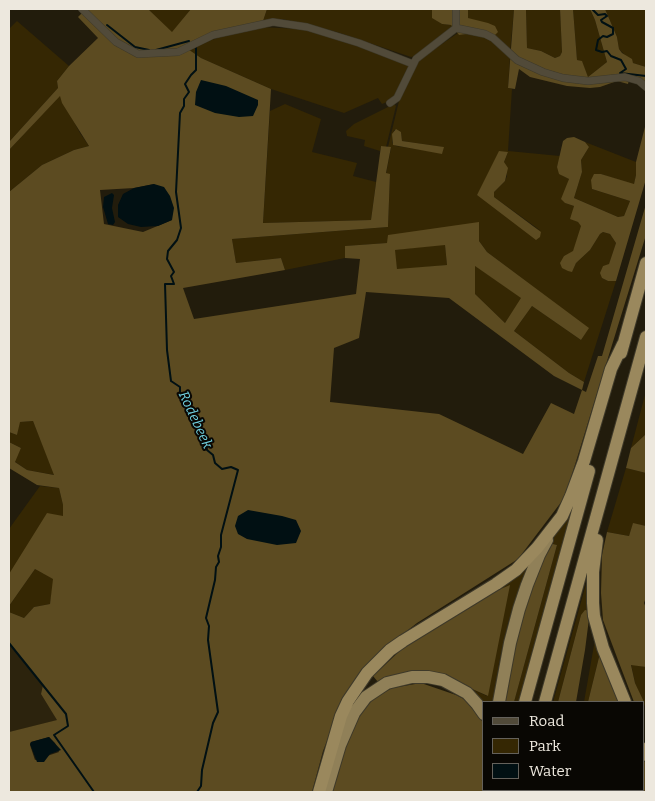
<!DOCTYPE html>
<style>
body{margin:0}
#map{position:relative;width:655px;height:801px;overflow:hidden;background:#221c0c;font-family:Bitter,serif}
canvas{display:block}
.frame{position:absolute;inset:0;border:10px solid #ede8de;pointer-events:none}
.legend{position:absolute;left:482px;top:701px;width:162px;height:90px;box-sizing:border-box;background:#090703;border:1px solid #64615b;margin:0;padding:6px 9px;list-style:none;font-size:15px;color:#ede8de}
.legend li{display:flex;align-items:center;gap:10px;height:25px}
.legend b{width:25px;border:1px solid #64615b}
</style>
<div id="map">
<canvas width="655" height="801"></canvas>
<div class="frame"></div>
<ul class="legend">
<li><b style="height:6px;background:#514a39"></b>Road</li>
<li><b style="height:14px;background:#352703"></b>Park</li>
<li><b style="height:14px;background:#011013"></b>Water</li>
</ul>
</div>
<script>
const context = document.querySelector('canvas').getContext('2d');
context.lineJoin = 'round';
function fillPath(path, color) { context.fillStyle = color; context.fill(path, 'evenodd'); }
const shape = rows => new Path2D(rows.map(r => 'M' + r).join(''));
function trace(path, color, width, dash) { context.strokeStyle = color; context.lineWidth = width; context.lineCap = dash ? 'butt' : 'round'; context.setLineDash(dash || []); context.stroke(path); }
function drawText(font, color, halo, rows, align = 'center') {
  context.font = font + ' Bitter,serif'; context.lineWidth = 4; context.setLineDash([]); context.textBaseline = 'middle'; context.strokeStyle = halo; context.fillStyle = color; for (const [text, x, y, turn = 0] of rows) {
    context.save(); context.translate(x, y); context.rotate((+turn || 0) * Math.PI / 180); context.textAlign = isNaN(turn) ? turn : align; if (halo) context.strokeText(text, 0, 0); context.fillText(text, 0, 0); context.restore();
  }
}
const built = shape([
 [9,644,43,685,41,694,58,720,9,732]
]);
const green = shape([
 [148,9,191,9,172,33],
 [267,9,432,9,433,18,442,24,451,25,454,27,415,56,411,57,337,32,301,23,282,19,263,21],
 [468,9,514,9,510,52,467,18],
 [526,9,560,9,562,52,560,56,555,58,541,51,527,48],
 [573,9,590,9,595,20,607,62,588,77,582,62,577,60],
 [605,9,646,9,646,67,633,63,619,49,617,37],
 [17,21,69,66,57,81,58,88,9,142,9,29],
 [259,27,301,29,350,43,409,64,409,69,394,99,382,104,378,98,344,113,271,89,201,58,189,50,205,42,233,33],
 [458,33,459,35,476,33,491,39,510,57,508,88,512,89,508,151,560,156,557,167,563,176,569,179,565,203,574,206,572,219,578,222,582,226,573,252,564,256,572,271,576,263,590,250,600,234,603,232,610,234,616,243,609,265,603,266,602,278,608,281,616,281,584,382,569,373,514,331,532,306,581,340,588,328,487,252,479,241,387,243,346,246,345,258,285,270,281,258,236,263,232,239,388,227,390,175,386,174,391,148,388,147,399,101,412,72,420,60,433,50],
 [394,130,401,132,402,141,443,147,442,153,396,146,392,143],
 [508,152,504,162,507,176,505,181,494,192,494,197,541,231,477,195],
 [60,95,80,133,89,146,74,150,42,165,9,192,9,150],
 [285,104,321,119,312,152,357,163,353,176,376,182,371,220,263,223,270,111],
 [394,104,396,106,386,147,381,146,380,151,364,146,365,140,347,136,346,131,354,124],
 [585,142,636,162,636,175,634,185,601,174,592,189,630,201,624,216,618,217,574,198,582,172,581,160,589,147],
 [445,244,447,265,397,270,394,250],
 [474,265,522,298,505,323,475,294],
 [646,391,646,434,631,448],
 [33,421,55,475,27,470,14,461,21,448,9,442,9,432,17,435,19,422],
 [626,468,646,473,646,526,633,524,629,536,607,532],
 [40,486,59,488,63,505,63,516,9,574,9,529],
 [574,504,519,702,514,702,557,545,549,543],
 [526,566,528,568,508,623,499,663,494,702,484,703,454,681,487,696,509,586,484,596],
 [35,569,54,579,50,604,34,607,24,618,9,612,9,606],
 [590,570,590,611,581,615,558,702,553,702],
 [596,634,601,649,588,702,584,702],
 [631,664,646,667,646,709,635,683]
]);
const forest = shape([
 [86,9,148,9,172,32,191,9,267,9,263,21,185,47,201,58,271,89,263,223,371,220,381,146,391,147,386,173,390,174,388,227,232,239,236,263,281,258,285,270,183,288,194,319,356,294,360,259,345,258,345,246,387,243,388,235,479,222,479,241,487,252,589,328,581,340,532,306,514,331,569,373,584,382,582,390,586,392,598,356,602,356,646,204,646,235,565,497,518,559,417,623,375,656,346,693,323,751,312,792,9,792,9,732,57,720,41,694,43,685,9,644,9,612,24,618,34,607,50,604,53,579,35,569,9,606,9,574,47,513,63,516,63,505,59,488,37,485,9,468,9,442,21,448,15,462,27,470,54,475,33,421,20,422,17,435,9,432,9,192,42,165,74,150,89,146,62,103,60,96,9,150,9,142,58,88,57,81,69,66,98,38,78,17],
 [154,184,172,220,143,232,104,224,100,190,134,188],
 [445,245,447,265,397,269,395,250],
 [475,266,521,298,505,323,475,294],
 [366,292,449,298,554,376,582,390,574,414,551,403,523,454,439,414,330,402,334,348,359,338],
 [49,737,55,743,59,752,35,760,30,745,31,742],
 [432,9,468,9,468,18,488,23,495,26,498,32,490,40,476,33,459,35,451,25,442,24,432,18],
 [514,9,526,9,527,48,541,51,555,58,560,56,562,52,560,9,573,9,577,60,582,61,588,77,607,62,595,20,590,9,605,9,617,37,619,49,622,53,632,59,633,63,646,67,646,83,630,76,628,84,617,81,600,87,590,88,567,86,530,77,519,69,515,89,508,88],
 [646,123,646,179,616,281,608,281,602,278,600,273,603,266,609,264,616,243,610,234,603,232,600,234,590,250,576,263,572,272,568,271,562,268,560,263,564,256,573,251,581,226,578,222,570,219,574,206,565,203,561,199,569,179,559,174,557,167,563,141,567,138,574,137,585,142,589,147,581,160,582,172,574,198,618,217,624,216,630,201,592,189,591,180,594,174,601,174,634,184,636,175,636,162],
 [396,129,401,132,402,141,444,147,442,154,393,145,392,134],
 [499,151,508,152,504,162,508,168,505,181,494,192,494,197,541,232,540,237,536,240,477,195],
 [646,434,646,473,626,468,631,448],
 [633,523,646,526,646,573,645,579,646,579,646,597,644,603,646,608,646,667,631,665,635,683,644,702,634,702,618,660,603,620,601,593,602,555,607,532,629,536],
 [549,543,557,545,514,702,504,702,519,624],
 [510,585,488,696,454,681,378,682,373,676,404,647,484,596],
 [585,610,590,611,585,650,576,702,558,702,581,615],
 [601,649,623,702,588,702],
 [421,683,456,695,468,701,480,717,484,725,483,792,331,792,342,747,355,720,373,699,392,688],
 [644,755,646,761,646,792,562,792,563,790,644,790]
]);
const water = shape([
 [201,80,226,86,258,100,258,105,253,116,239,117,215,113,195,105,196,92],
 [154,184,164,187,170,196,174,208,172,220,158,226,141,227,128,224,118,217,118,205,123,194,134,188],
 [112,193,114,195,112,208,115,222,113,225,108,224,103,207,104,197],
 [248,510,282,516,296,520,301,531,296,543,277,545,247,539,238,534,235,526,238,516],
 [49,737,61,750,50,754,44,762,37,762,30,744,31,742]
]);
const stream = shape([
 [592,9,598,15,605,14,607,16,601,20,602,22,613,28,613,34,607,37,603,36,598,40,596,50,602,52,607,51,611,56,621,60,626,69,620,73,646,76],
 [107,25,135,47,149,50],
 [196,48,196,70,191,75,185,84,189,92,184,99,184,106,180,113,176,192,181,228,177,240,168,251,167,259,174,272,171,276,174,284,165,284,167,350,171,381,180,387,180,393,201,436,206,441,207,450,213,455,215,463,222,469,231,467,238,470,221,535,221,547,218,556,219,562,216,567,215,580,206,618,209,626,208,640,218,712,213,723,202,770,201,786,197,792],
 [156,50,189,41],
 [9,643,66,714,68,726,54,735,94,792]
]);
const minor = shape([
 [82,9,116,42,138,54,178,52,213,35,273,22,307,27,359,43,413,64],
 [456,9,456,28],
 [456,28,485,34,493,38,517,60,543,72,563,78,588,81,625,77,639,81,646,87],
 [390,103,397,98,416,59,456,28]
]);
const trunk = shape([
 [499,702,510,643,519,609,527,585,539,555,547,540],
 [326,792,340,745,354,713,366,697,387,683,412,677,428,677,443,680,467,693,477,704,484,714],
 [491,792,492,790]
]);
const motorway = shape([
 [621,353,646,263],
 [597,540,593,572,593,603,594,616,603,648,625,702],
 [525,702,589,471],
 [545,702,646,337],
 [644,749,646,755],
 [319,792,341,716,348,701,367,673,390,650,403,641,496,584,516,570,537,548,562,516,571,496,584,461,611,369,623,344],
 [500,792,500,790],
 [520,792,521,790]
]);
const waterNames = [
 ["Rodebeek",195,420,65]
];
fillPath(built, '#2c230d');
fillPath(green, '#352703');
fillPath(forest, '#5c4b21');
fillPath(water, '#011013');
trace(stream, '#011013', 2);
trace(minor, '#3e3929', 8);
trace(trunk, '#3e3929', 14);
trace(motorway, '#3e3929', 14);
trace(minor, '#514a39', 7);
trace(trunk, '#908058', 12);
trace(motorway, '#9a885d', 12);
drawText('italic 14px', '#70d0df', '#090703', waterNames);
</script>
